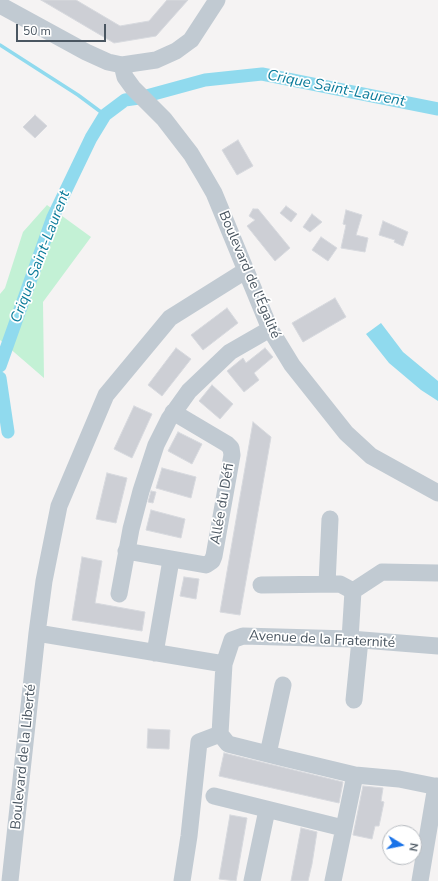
<!DOCTYPE html>
<meta charset="utf-8">
<style>
body{margin:0}
#map{position:relative;width:438px;height:881px;overflow:hidden;background:#f5f3f3;font-family:"Nunito Sans",sans-serif}
canvas{display:block}
.north{position:absolute;left:382px;top:825px;width:40px;height:40px;box-sizing:border-box;background:#fff;border:1px solid #b7bbc0;border-radius:50%;rotate:100deg;font-size:11px;font-weight:700;line-height:16px;text-align:center;color:#4a5661}
.north::after{content:'';display:block;margin:auto;width:14px;height:18px;background:#1a73e8;clip-path:polygon(50% 0,100% 100%,50% 72%,0 100%)}
.scale{position:absolute;left:16px;top:24px;width:90px;height:18px;box-sizing:border-box;border:2px solid #4a5661;border-top:0;padding-left:5px;font-size:12px;line-height:14px;white-space:nowrap;color:#4a5661;-webkit-text-stroke:3px #fff;paint-order:stroke}
</style>
<div id="map">
<canvas width="438" height="881"></canvas>
<div class="north">N</div>
<div class="scale">50 m</div>
</div>
<script>
const context = document.querySelector('canvas').getContext('2d');
context.lineJoin = 'round';
function fillPath(path, color) { context.fillStyle = color; context.fill(path, 'evenodd'); }
const shape = rows => new Path2D(rows.map(r => 'M' + r).join(''));
function trace(path, color, width, dash) { context.strokeStyle = color; context.lineWidth = width; context.lineCap = dash ? 'butt' : 'round'; context.setLineDash(dash || []); context.stroke(path); }
function drawText(font, color, halo, rows, align = 'center') {
  context.font = font + ' "Nunito Sans",sans-serif'; context.lineWidth = 3.5; context.setLineDash([]); context.textBaseline = 'middle'; context.strokeStyle = halo; context.fillStyle = color; for (const [text, x, y, turn = 0] of rows) {
    context.save(); context.translate(x, y); context.rotate((+turn || 0) * Math.PI / 180); context.textAlign = isNaN(turn) ? turn : align; if (halo) context.strokeText(text, 0, 0); context.fillText(text, 0, 0); context.restore();
  }
}
const green = shape([
 [47,205,91,237,43,302,44,378,0,340,0,294,5,288,23,232]
]);
const water = shape([
 [381,323,403,352,438,381,438,401,421,390,389,363,366,334]
]);
const stream = shape([
 [0,45,78,95,105,115]
]);
const canal = shape([
 [0,366,53,217,91,138,105,115,125,100,139,98,205,80,262,74,438,109],
 [0,378,8,432]
]);
const building = shape([
 [41,0,76,0,120,26,149,21,167,0,188,0,156,36,114,43,41,0],
 [35,115,47,126,35,138,23,127,35,115],
 [238,140,253,166,237,175,222,150,238,140],
 [286,206,297,214,291,222,280,213,286,206],
 [253,209,258,209,290,248,275,261,247,226,255,220,249,216,253,209],
 [346,210,362,215,356,235,368,238,365,252,341,248,346,225,343,224,346,210],
 [312,214,322,222,310,232,303,227,312,214],
 [383,221,408,232,403,246,394,242,395,240,379,235,383,221],
 [321,237,337,248,328,261,312,250,321,237],
 [335,298,346,317,303,342,292,323,335,298],
 [227,308,238,323,203,350,191,335,227,308],
 [176,348,191,359,162,396,148,385,176,348],
 [265,348,273,357,254,373,259,380,244,392,227,371,243,358,246,363,265,348],
 [212,385,233,404,220,419,199,401,212,385],
 [134,406,152,414,132,458,114,449,134,406],
 [253,422,271,437,240,615,220,612,253,422],
 [178,432,202,444,192,464,168,451,178,432],
 [162,468,196,477,191,498,156,488,162,468],
 [107,473,127,478,116,523,96,519,107,473],
 [151,491,156,492,153,503,148,502,151,491],
 [151,510,185,519,181,538,146,530,151,510],
 [82,557,102,561,95,603,145,612,142,631,72,620,82,557],
 [184,577,199,579,196,599,180,596,184,577],
 [148,729,170,730,169,749,147,748,148,729],
 [224,753,343,782,339,803,219,776,224,753],
 [363,786,383,788,381,801,384,802,379,826,375,826,372,839,353,835,363,786],
 [230,815,247,818,236,881,219,879,230,815],
 [301,828,317,832,312,864,308,881,291,881,301,828]
]);
const minor = shape([
 [0,5,86,52,108,62,122,65,156,60,176,51,191,40,217,0],
 [122,65,125,77,133,88,164,119,191,154,203,174,214,193,270,329,292,365,346,433,371,456,438,493],
 [126,551,206,565,212,561,214,556,232,455,231,448,227,444,173,412],
 [327,584,330,519],
 [261,585,340,584,353,591,350,639],
 [353,591,382,572,438,573],
 [119,594,131,529,141,491,156,445,169,419,189,391,230,352,270,329],
 [438,646,350,639,243,636,232,640,224,664,220,734,228,744,284,758,355,775,399,779,438,787],
 [155,653,171,560],
 [224,664,37,633,44,581,59,506,106,395,170,318,245,271],
 [354,700,360,640],
 [268,754,283,685],
 [214,796,343,828],
 [10,881,37,633],
 [182,881,189,836,199,742,220,734],
 [252,881,267,810],
 [333,881,355,775],
 [420,881,436,786]
]);
const streetNames = [
 ["Boulevard de l'Égalité",249,275,67],
 ["Allée du Défi",223,504,-80],
 ["Avenue de la Fraternité",322,640,3],
 ["Boulevard de la Liberté",24,757,-84]
];
const waterNames = [
 ["Crique Saint-Laurent",336,89,11],
 ["Crique Saint-Laurent",41,257,-69]
];
fillPath(green, '#c3f1d5');
fillPath(water, '#90daee');
trace(stream, '#90daee', 3.5);
trace(canal, '#90daee', 13);
fillPath(building, '#cdcfd5');
trace(building, '#d7d9de', 1);
trace(minor, '#c1cad2', 17);
drawText('14px', '#4a5661', '#fff', streetNames);
drawText('italic 15px', '#0c7c9b', '#fff', waterNames);
</script>
